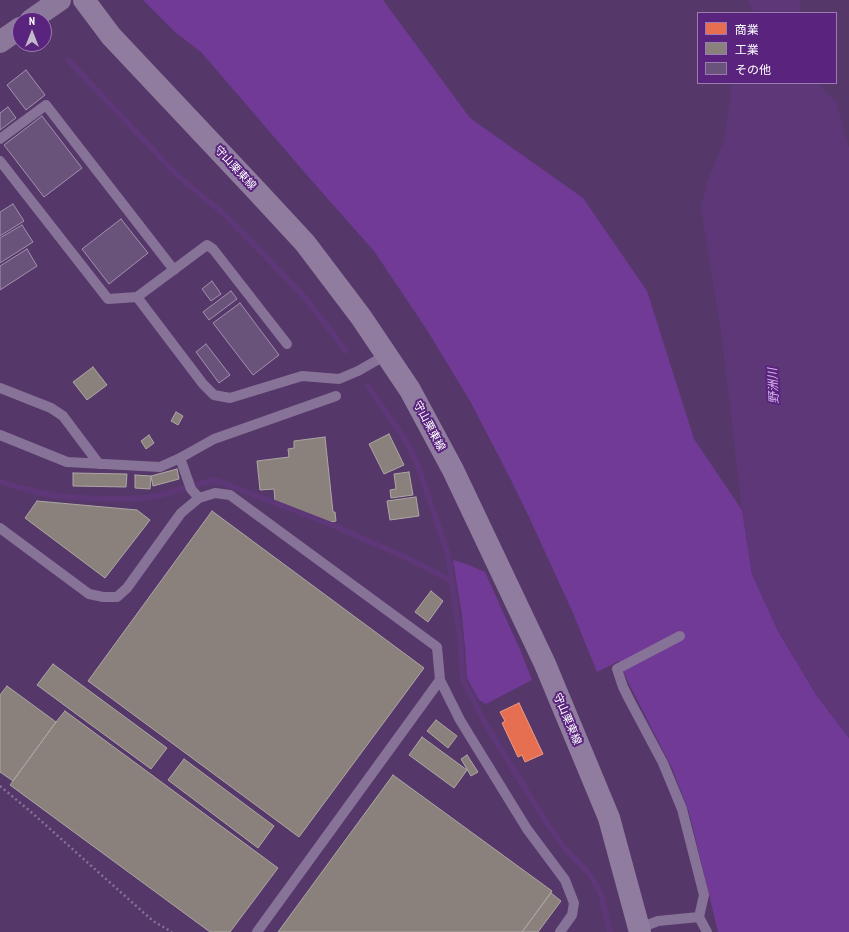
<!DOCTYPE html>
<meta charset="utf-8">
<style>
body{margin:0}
#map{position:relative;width:849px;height:932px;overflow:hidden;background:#553869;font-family:"PT Sans Narrow","Noto Sans JP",sans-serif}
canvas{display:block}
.legend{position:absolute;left:697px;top:12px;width:140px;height:72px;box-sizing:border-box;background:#59237e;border:1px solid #9b7bb2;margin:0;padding:5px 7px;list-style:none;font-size:12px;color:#fff}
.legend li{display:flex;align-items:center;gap:8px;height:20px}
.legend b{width:20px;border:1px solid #9b7bb2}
.north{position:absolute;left:12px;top:12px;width:40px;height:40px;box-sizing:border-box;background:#59237e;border:1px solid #9b7bb2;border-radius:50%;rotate:0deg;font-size:11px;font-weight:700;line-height:16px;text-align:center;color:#fff}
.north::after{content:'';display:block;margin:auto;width:14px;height:18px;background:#c4b9ca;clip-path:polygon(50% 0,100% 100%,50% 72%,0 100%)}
</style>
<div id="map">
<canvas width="849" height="932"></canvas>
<ul class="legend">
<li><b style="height:11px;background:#e76f51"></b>商業</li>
<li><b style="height:11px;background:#8a817c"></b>工業</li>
<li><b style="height:11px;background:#6a537b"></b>その他</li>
</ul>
<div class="north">N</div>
</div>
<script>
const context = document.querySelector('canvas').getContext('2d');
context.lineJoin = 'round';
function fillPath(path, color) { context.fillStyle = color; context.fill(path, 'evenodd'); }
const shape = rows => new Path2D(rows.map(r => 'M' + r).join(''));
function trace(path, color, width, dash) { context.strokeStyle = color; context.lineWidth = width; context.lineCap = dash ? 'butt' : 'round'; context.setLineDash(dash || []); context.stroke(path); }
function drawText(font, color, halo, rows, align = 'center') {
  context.font = font + ' "PT Sans Narrow","Noto Sans JP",sans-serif'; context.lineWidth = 4; context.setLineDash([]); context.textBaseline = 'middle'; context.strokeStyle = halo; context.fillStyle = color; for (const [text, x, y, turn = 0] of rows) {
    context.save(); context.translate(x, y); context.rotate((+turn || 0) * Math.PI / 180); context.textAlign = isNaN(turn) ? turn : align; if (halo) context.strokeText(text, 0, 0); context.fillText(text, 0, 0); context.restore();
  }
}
const green = shape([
 [143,0,383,0,470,118,583,198,647,291,694,439,742,510,752,574,778,631,817,696,849,738,849,932,718,932,689,812,672,768,629,684,619,661,597,672,573,613,529,517,509,476,470,401,427,330,374,251,312,181,201,52,175,32],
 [453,560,466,564,485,572,521,652,532,680,486,704,479,700,467,678,465,647,462,615]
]);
const water = shape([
 [747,0,799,0,801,13,752,13,753,10],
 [732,83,819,83,822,88,836,101,849,148,849,738,817,696,778,631,752,574,742,510,722,338,701,207,708,180,724,141]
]);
const shops = shape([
 [519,703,543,754,525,762,522,755,518,757,502,723,505,721,500,712,519,703]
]);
const industry = shape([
 [93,367,107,385,87,400,73,382,93,367],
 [176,412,183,416,178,425,171,421,176,412],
 [389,434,404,465,384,474,369,444,389,434],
 [149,435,154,443,146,449,141,441,149,435],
 [325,437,333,512,335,512,336,521,331,522,331,524,275,501,274,489,260,490,257,461,289,457,288,449,294,448,294,441,325,437],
 [177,469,179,479,153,486,151,476,177,469],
 [409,472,413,495,391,498,390,490,396,489,394,474,409,472],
 [73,473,127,474,126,487,73,486,73,473],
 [135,475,151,476,150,489,135,488,135,475],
 [416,497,419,516,390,520,387,501,416,497],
 [37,501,137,510,150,520,105,578,25,518,37,501],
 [212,511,424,668,299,837,88,681,212,511],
 [431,591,443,601,428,622,415,612,431,591],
 [53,664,167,748,151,769,37,685,53,664],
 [7,686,56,722,13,781,0,772,0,695,7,686],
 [65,711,278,868,230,932,210,932,10,785,56,722,65,711],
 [436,720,457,736,448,748,427,731,436,720],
 [422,737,467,770,454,788,409,755,422,737],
 [467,755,478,772,471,776,461,759,467,755],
 [184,759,274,826,258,848,168,780,184,759],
 [393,775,552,891,522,932,278,932,393,775],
 [551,893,561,901,538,932,522,932,551,893]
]);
const stream = shape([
 [69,61,178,176,224,214,268,259,306,299,346,351],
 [368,386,404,438,417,463,448,555,460,638,463,680,485,723,544,819,562,845,591,876,601,894,610,932],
 [0,481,10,485,37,492,56,496,85,498,125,499,142,498,161,495,213,480,220,482,273,502,332,525,407,558,452,581]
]);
const building = shape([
 [26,70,45,95,26,110,7,85,26,70],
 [8,107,16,118,0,130,0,113,8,107],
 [42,116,82,168,44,197,4,145,42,116],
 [13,204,24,221,0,236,0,212,13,204],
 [121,219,148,253,109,284,82,249,121,219],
 [22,225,33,242,0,263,0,238,22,225],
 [27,249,37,266,0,290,0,266,27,249],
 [212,281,221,294,211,301,202,289,212,281],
 [231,291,237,299,209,320,203,312,231,291],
 [240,303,279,355,253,375,213,323,240,303],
 [206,344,230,375,219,383,196,352,206,344]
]);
const path = shape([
 [0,786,31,812,153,921,172,932]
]);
const service = shape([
 [0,139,46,105,174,270],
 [0,161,108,299,137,297],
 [287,344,213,249,207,245,137,297,203,384,214,395,230,398,302,376,339,379,358,371,386,355],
 [0,388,51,408,63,416,99,464],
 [0,435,67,462,160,467,180,458],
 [199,498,191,489,180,458,214,439,336,396],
 [0,528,89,594,103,597,117,597,127,588,181,513,199,498,215,493,230,495,437,647,440,680,257,932],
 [680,636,617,669,623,687,630,701,663,763,682,809,704,895,699,917],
 [440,680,460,720,527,829,565,880,574,903,572,915,560,932],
 [640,928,658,921,699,917,707,932]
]);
const primary = shape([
 [84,0,111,36,255,189,305,243,361,317,410,390,453,470,545,664,609,818,640,932]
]);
const trunk = shape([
 [31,20,60,0],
 [0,42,20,28]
]);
const streetNames = [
 ["守山栗東線",235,168,47],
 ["守山栗東線",429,426,62],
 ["守山栗東線",567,719,67]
];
const waterNames = [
 ["野洲川",774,386,-93]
];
fillPath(green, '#703a96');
fillPath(water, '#5e3779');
fillPath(shops, '#e76f51');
trace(shops, '#ee9a85', 1);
fillPath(industry, '#8a817c');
trace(industry, '#ada7a3', 1);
trace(stream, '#5e3779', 5.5);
fillPath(building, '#6a537b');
trace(building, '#a291ae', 1);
trace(path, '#887398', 2.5, [2, 3]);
trace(service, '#887398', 10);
trace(primary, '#907c9e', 22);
trace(trunk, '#8c789b', 22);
drawText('11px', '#fff', '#59237e', streetNames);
drawText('italic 12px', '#d5b3ee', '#59237e', waterNames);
</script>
